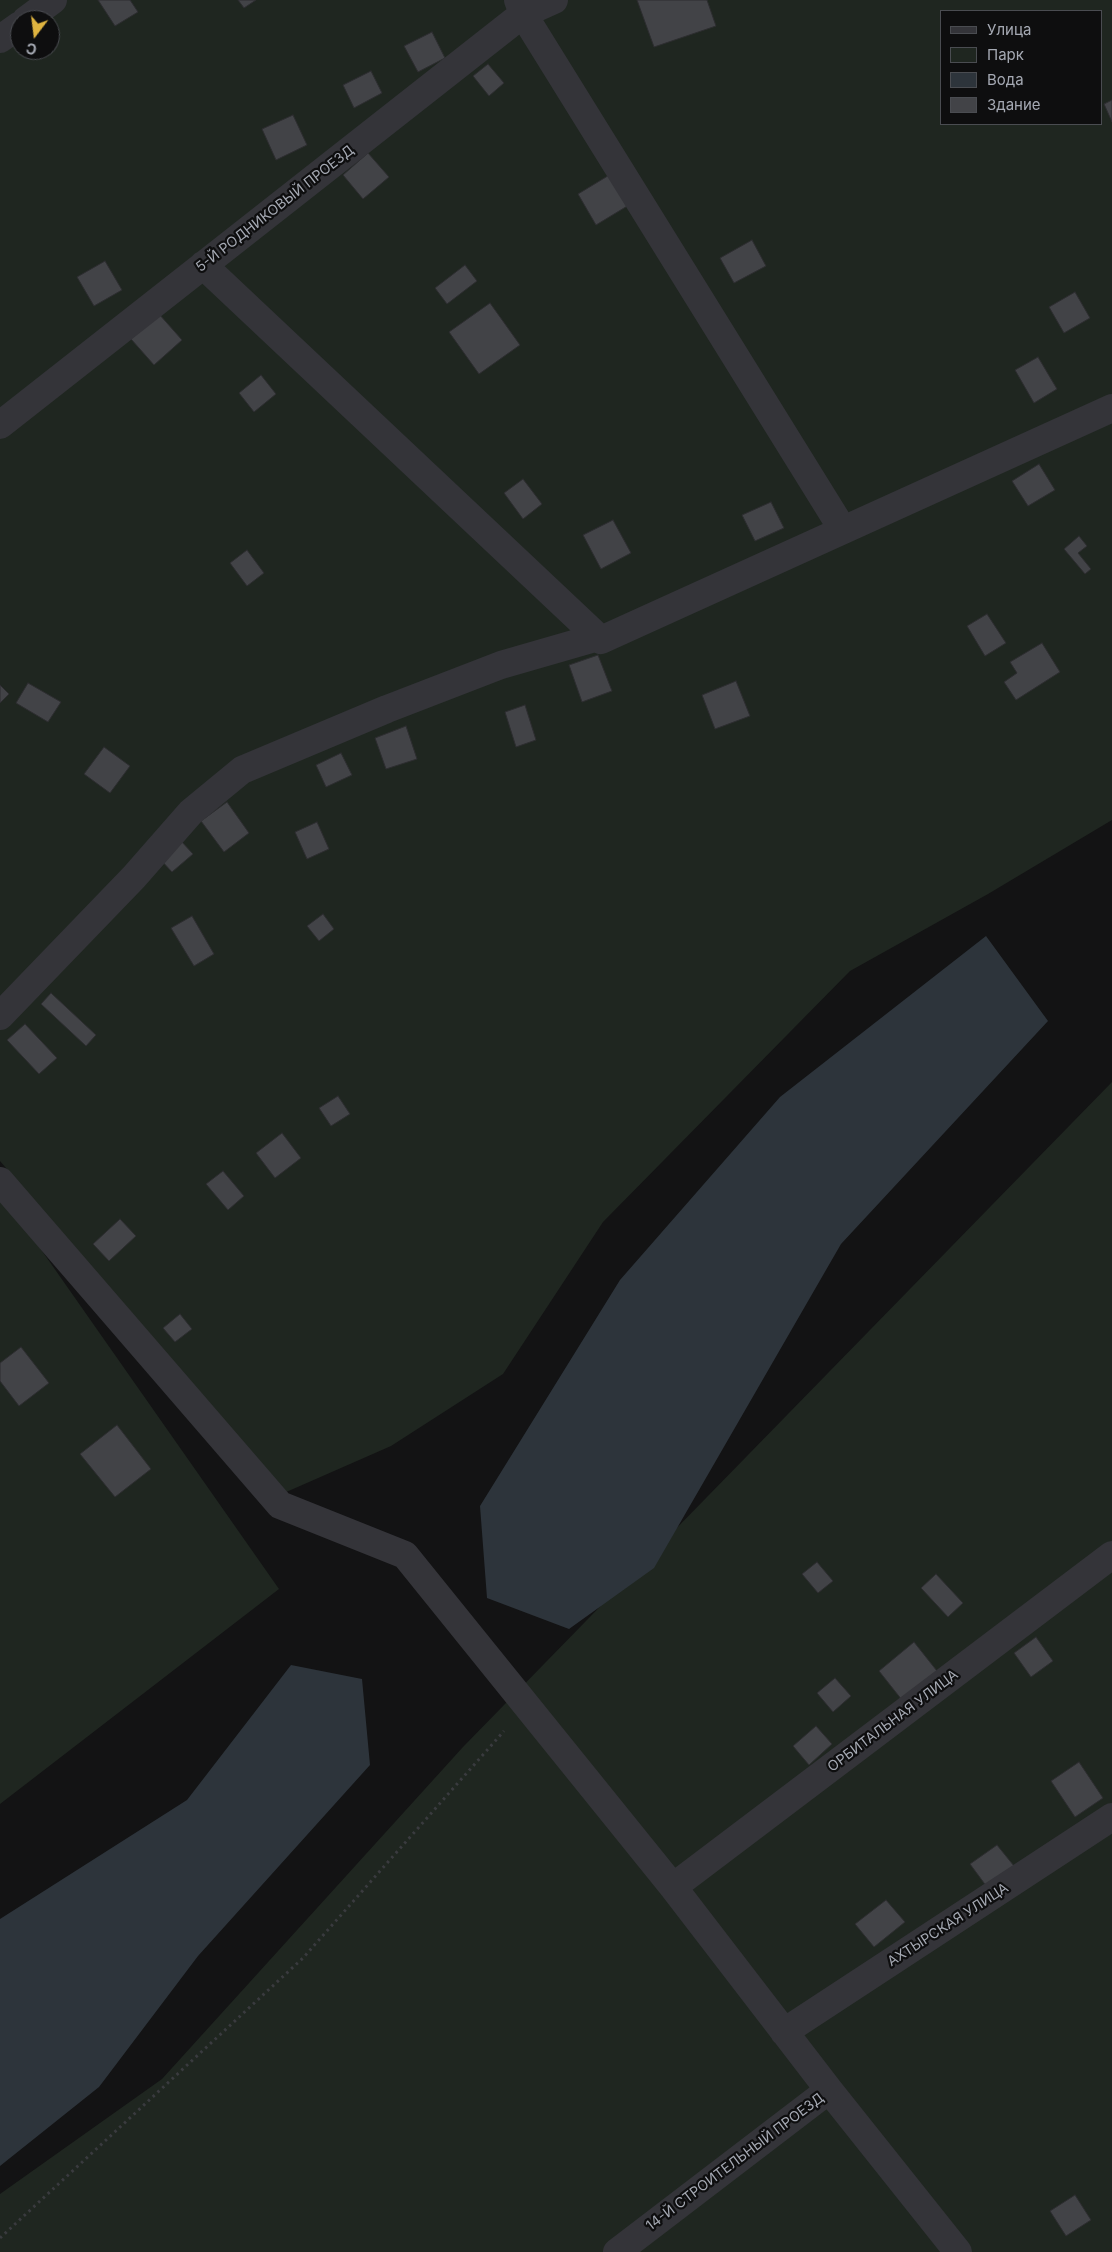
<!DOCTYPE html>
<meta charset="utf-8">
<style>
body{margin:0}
#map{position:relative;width:1112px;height:2252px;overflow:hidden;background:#131314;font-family:Inter,sans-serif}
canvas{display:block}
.legend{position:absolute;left:940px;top:10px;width:162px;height:115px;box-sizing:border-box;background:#0e0e0f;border:1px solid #4a4c51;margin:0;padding:6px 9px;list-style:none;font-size:15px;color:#a5a9b3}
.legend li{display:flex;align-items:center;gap:10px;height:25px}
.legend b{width:25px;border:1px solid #4a4c51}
.north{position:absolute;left:10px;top:10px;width:50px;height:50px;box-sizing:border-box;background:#0e0e0f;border:1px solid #4a4c51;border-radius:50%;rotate:195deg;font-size:14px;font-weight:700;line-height:20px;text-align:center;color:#a5a9b3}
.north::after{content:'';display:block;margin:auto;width:18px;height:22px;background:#dfb440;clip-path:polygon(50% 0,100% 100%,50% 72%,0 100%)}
</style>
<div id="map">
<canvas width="1112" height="2252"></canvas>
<ul class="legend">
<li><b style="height:6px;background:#343439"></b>Улица</li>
<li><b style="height:14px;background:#1f2620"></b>Парк</li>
<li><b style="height:14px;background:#2d343b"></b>Вода</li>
<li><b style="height:14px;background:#424347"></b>Здание</li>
</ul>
<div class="north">С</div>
</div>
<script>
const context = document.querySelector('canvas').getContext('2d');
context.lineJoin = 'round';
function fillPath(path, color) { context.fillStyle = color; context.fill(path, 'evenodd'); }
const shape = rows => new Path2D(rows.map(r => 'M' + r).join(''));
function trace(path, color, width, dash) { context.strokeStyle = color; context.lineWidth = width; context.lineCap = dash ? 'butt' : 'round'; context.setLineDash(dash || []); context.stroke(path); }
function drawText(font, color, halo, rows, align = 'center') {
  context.font = font + ' Inter,sans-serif'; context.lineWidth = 4.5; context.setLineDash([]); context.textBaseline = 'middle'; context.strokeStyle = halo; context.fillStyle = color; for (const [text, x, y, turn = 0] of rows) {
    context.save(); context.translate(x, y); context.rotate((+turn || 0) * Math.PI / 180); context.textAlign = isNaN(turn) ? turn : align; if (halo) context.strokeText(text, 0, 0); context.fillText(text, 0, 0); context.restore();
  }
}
const green = shape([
 [0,0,1112,0,1112,820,988,894,850,971,603,1222,503,1374,391,1446,284,1493,0,1161],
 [941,11,1101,11,1101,124,941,124],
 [20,20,50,20,50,50,20,50],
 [1112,1082,1112,2252,0,2252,0,2194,162,2079,463,1747],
 [0,1191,279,1589,0,1804]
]);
const water = shape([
 [986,936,1048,1021,841,1244,654,1568,569,1629,487,1598,480,1506,620,1280,780,1097],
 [291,1665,362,1679,370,1765,198,1956,99,2087,0,2166,0,1919,187,1800]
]);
const building = shape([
 [98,0,130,0,138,12,115,26,98,0],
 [238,0,256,0,244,8,238,0],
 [637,0,707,0,716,26,654,47,637,0],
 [432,32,445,58,418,72,404,46,432,32],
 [488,64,504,83,489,96,473,76,488,64],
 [371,71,382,93,354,108,343,85,371,71],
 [1112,100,1112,122,1104,104,1112,100],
 [293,115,307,145,276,160,262,129,293,115],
 [368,153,389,177,363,199,343,175,368,153],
 [611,174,629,205,596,225,578,194,611,174],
 [752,240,766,266,734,283,720,258,752,240],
 [105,261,122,290,94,306,77,277,105,261],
 [465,265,477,281,447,304,435,288,465,265],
 [1075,292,1090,318,1064,333,1049,307,1075,292],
 [490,303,520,345,479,374,449,332,490,303],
 [159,314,182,340,154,365,131,339,159,314],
 [1038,357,1057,389,1034,403,1015,370,1038,357],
 [261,375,276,394,254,412,239,393,261,375],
 [1039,464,1055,490,1028,506,1012,481,1039,464],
 [523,479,542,504,523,519,504,493,523,479],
 [771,502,784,528,755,541,742,515,771,502],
 [613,520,631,553,601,569,583,535,613,520],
 [1079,536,1087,546,1078,553,1091,569,1085,574,1064,549,1079,536],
 [247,550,264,573,247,586,230,563,247,550],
 [987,614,1006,643,985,656,967,626,987,614],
 [1042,643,1060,672,1016,700,1004,682,1017,673,1010,662,1042,643],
 [598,655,612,691,582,702,569,665,598,655],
 [736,681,750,716,715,729,702,695,736,681],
 [28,683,61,702,48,722,16,703,28,683],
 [0,685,9,694,0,703,0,685],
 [525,705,536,740,516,747,505,712,525,705],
 [406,726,417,759,386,769,375,738,406,726],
 [104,747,130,766,110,793,84,774,104,747],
 [341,753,352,775,326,787,316,765,341,753],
 [227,802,249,833,224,852,201,821,227,802],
 [317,822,329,849,307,859,295,832,317,822],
 [181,841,193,854,172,872,160,859,181,841],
 [323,914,334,929,319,941,307,926,323,914],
 [192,916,214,954,194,966,171,928,192,916],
 [51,993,96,1035,86,1046,41,1004,51,993],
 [25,1024,57,1058,39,1074,7,1040,25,1024],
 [338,1096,350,1114,331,1126,319,1108,338,1096],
 [282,1133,301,1158,275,1178,256,1153,282,1133],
 [223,1171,244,1196,228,1210,206,1184,223,1171],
 [120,1219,136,1236,109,1261,93,1244,120,1219],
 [180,1314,192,1329,175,1342,163,1328,180,1314],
 [21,1347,49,1383,19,1406,0,1381,0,1363,21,1347],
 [117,1425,151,1469,115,1497,80,1454,117,1425],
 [817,1562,833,1581,818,1593,802,1574,817,1562],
 [936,1574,963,1603,948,1617,921,1588,936,1574],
 [1036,1637,1053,1661,1031,1677,1014,1653,1036,1637],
 [914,1642,937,1671,902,1700,879,1671,914,1642],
 [835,1678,851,1696,833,1712,817,1693,835,1678],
 [816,1726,832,1744,809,1765,793,1746,816,1726],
 [1079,1762,1103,1798,1075,1817,1051,1781,1079,1762],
 [997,1845,1014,1866,987,1887,970,1864,997,1845],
 [886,1900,905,1922,874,1947,855,1924,886,1900],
 [1075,2195,1091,2220,1066,2236,1050,2211,1075,2195]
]);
const path = shape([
 [0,2238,303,1958,504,1731]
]);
const minor = shape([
 [518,0,523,14,843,530],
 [26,20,53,0],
 [0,39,20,25],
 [203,265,601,640,1112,408],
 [0,425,523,14,554,0],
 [0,1016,134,877,191,812,242,770,387,709,501,665,598,637],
 [0,1181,280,1505,405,1555,673,1887,829,2090,958,2252],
 [673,1887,1112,1555],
 [784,2032,1112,1817],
 [617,2252,829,2090]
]);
const streetNames = [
 ["5-Й РОДНИКОВЫЙ ПРОЕЗД",275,209,-38],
 ["ОРБИТАЛЬНАЯ УЛИЦА",893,1721,-37],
 ["АХТЫРСКАЯ УЛИЦА",948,1925,-33],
 ["14-Й СТРОИТЕЛЬНЫЙ ПРОЕЗД",735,2162,-37]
];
fillPath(green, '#1f2620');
fillPath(water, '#2d343b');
fillPath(building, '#424347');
trace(building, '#2d2d30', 1);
trace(path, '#3a3b3f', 3, [2.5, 4]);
trace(minor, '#343439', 28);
drawText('14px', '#a5a9b3', '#0e0e0f', streetNames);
</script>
